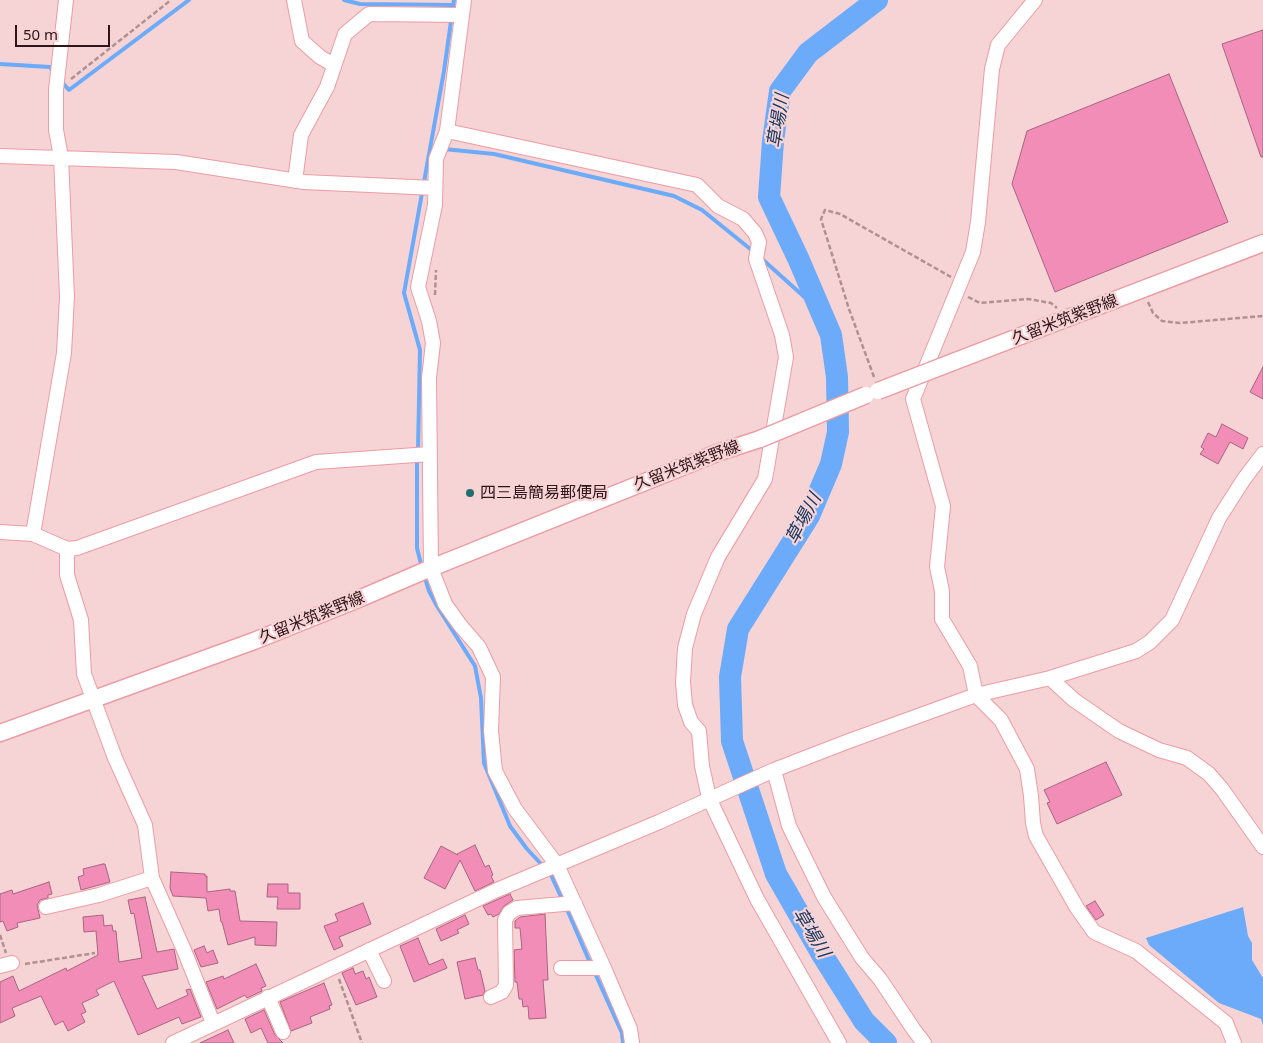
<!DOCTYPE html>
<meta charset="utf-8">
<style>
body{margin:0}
#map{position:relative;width:1263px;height:1043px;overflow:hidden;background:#f6d3d5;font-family:"Noto Sans",sans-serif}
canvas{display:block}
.scale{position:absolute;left:15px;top:25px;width:95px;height:22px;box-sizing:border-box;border:2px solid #311417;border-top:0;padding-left:6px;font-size:15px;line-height:18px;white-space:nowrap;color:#311417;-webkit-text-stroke:4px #f6d3d5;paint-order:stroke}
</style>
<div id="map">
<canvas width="1263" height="1043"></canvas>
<div class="scale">50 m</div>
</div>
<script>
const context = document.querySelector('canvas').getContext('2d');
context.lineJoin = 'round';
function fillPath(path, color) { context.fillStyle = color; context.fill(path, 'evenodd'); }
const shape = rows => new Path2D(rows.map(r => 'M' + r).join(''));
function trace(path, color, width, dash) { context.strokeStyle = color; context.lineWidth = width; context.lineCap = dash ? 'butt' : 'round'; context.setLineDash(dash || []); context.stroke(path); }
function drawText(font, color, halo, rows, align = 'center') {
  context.font = font + ' "Noto Sans","Noto Sans JP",sans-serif'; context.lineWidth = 4.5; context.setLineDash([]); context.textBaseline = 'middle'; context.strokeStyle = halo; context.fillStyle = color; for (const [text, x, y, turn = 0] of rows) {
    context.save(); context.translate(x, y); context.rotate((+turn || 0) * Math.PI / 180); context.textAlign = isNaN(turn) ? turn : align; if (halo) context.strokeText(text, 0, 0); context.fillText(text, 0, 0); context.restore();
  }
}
const water = shape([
 [1243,907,1248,936,1252,943,1252,960,1263,978,1263,1025,1261,1019,1219,1003,1149,945,1146,938]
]);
const stream = shape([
 [344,0,360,4,453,5],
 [0,64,50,67,53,72],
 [61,81,69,90,189,0],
 [444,149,494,154,674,196,702,210,754,252],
 [761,258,820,311],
 [418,451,420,350,404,293,444,71,454,0],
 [417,458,417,548,422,568],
 [424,575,429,591,437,606,475,666,481,698,484,763,510,826,527,849,543,866],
 [548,871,551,875,563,901],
 [566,907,591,965],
 [594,971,622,1033,623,1043]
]);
const river = shape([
 [877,0,808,53,780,91,773,141,769,197,798,258,831,335,837,377,838,432,831,464,809,516,738,629,730,677,732,741,776,874,823,956,864,1021,886,1043]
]);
const building = shape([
 [1263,30,1263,157,1261,157,1222,44,1263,30],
 [1169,74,1228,222,1055,292,1012,184,1027,131,1169,74],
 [1263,367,1263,399,1250,392,1263,367],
 [1222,424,1248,438,1243,449,1230,442,1218,464,1200,454,1204,449,1201,447,1208,433,1216,437,1222,424],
 [1106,762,1122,795,1057,824,1047,803,1050,802,1044,790,1106,762],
 [475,845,485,867,489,865,493,875,491,876,494,882,475,891,460,860,445,889,424,878,441,846,458,855,457,854,475,845],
 [103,864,105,864,110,882,81,890,78,877,84,875,83,869,103,864],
 [171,872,205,874,205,876,207,876,207,892,230,889,230,891,235,891,240,921,277,922,276,946,255,945,255,937,228,945,222,922,221,922,219,909,208,911,206,898,173,896,170,888,171,872],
 [49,882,52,894,48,895,48,898,40,900,37,905,40,918,17,923,18,927,7,931,3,921,0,922,0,894,12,890,13,894,49,882],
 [268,884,288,884,288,893,300,893,300,909,277,909,278,897,267,897,268,884],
 [510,894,513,900,504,906,499,914,493,917,491,914,488,915,483,906,510,894],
 [145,897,157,952,174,949,178,969,142,976,157,1009,188,995,186,990,190,989,201,1017,182,1024,179,1017,138,1035,114,981,96,990,99,995,82,1003,86,1012,81,1014,85,1022,68,1031,63,1021,55,1025,41,996,12,1008,15,1016,0,1023,0,982,13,976,19,991,66,968,67,971,98,955,96,931,84,932,83,917,103,915,104,926,112,925,113,931,116,931,119,962,142,958,134,913,131,914,128,900,145,897],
 [1095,901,1104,915,1096,920,1086,906,1095,901],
 [363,903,371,924,339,937,343,946,334,950,324,926,338,921,335,914,363,903],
 [545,914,548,980,543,980,546,1018,529,1019,528,1006,523,1007,522,999,519,999,517,982,515,982,514,950,522,949,520,928,515,928,515,921,520,917,545,914],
 [465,915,469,924,457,930,459,933,441,941,436,929,465,915],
 [418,938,429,965,443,959,447,968,414,982,400,946,418,938],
 [204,946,207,953,213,950,218,963,201,967,194,950,204,946],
 [475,958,478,970,480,970,485,991,483,995,465,999,457,962,475,958],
 [256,964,266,986,261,988,262,991,247,998,245,995,217,1009,206,982,223,976,224,979,256,964],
 [353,968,355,974,363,971,366,979,369,977,377,997,356,1005,342,973,353,968],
 [324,983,332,1005,329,1006,330,1009,310,1017,312,1023,291,1031,280,1002,324,983],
 [264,1010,275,1035,283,1043,268,1043,261,1028,251,1033,245,1019,264,1010],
 [228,1030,234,1043,200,1043,228,1030]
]);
const path = shape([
 [71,79,171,0],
 [435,295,436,270],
 [968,297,980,303,1028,299,1051,303,1057,308],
 [1148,302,1153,313,1162,321,1180,323,1263,316],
 [874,377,849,309,821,219,825,210,840,214,951,277],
 [0,935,6,953],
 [25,964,95,953],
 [339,979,362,1043]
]);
const minor = shape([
 [294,0,302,41,320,57,334,65],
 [464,0,447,131,436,159,435,205,418,287,429,321,433,343,429,378,431,568,445,604,460,625,479,647,493,677,491,731,495,771,515,809,557,865,604,968,630,1029,632,1043],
 [1035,0,998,45,992,69,978,222,973,252,913,399,943,506,937,567,942,591,942,619,970,666,976,695,1001,720,1027,769,1031,796,1033,823,1036,836,1077,908,1094,932,1136,951,1226,1023,1234,1043],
 [447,131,697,185,718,206,743,219,755,233,759,242,756,259,782,335,786,357,765,479,718,557,694,614,685,648,683,682,685,705,691,722,699,731,702,766,709,798,757,899,839,1043],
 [0,156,176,162,304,182,435,188],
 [295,181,301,135,327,87,345,34,369,14,462,15],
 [0,532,33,534,67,549,77,548,316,462,430,454],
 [33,534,64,353,67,297,61,157,56,130,56,90,66,0],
 [67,549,67,575,81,620,84,674,115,758,145,825,152,878,184,950,213,1023],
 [1050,678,1074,700,1119,731,1159,750,1187,758,1209,774,1222,789,1263,847],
 [774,770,789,826,824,897,862,958,880,979,914,1030,924,1043],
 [46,907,99,895,152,878],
 [369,950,384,981],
 [0,966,12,963],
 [561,968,604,968],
 [268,997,283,1032],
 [491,997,502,992,506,985,505,920,509,913,517,908,575,903],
 [173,1043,497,890,659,822,774,770,849,741,976,695,1050,678,1136,651,1150,642,1172,620,1219,518,1244,479,1263,454]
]);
const major = shape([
 [953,362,1263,243],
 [0,733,254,641,361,598,431,568,717,453,760,439]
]);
const majorBridge = shape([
 [878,391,953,362],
 [760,439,866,395]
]);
const markers = [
 [470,493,5,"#226d6d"]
];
const streetNames = [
 ["久留米筑紫野線",1065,320,-21],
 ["久留米筑紫野線",687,466,-21],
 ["久留米筑紫野線",312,618,-22]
];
const poiNames = [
 ["四三島簡易郵便局",480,493]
];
const waterNames = [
 ["草場川",779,121,-81],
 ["草場川",804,519,-62],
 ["草場川",811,933,59]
];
fillPath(water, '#6babf9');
trace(stream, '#6babf9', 4);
trace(river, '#6babf9', 22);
fillPath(building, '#f28db7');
trace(building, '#a96480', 1);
trace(minor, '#ec9ca3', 16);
trace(major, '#ec9ca3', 19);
trace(path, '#b19092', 2.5, [5, 2.5]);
trace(minor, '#fff', 14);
trace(major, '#fff', 16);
trace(majorBridge, '#ec9ca3', 19, []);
trace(majorBridge, '#fff', 16);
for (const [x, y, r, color] of markers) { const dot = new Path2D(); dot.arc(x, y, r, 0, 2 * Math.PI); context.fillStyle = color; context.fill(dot); trace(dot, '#f6d3d5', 2); }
drawText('16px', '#311417', '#f6d3d5', streetNames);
drawText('16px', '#311417', '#f6d3d5', poiNames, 'left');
drawText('italic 18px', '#193960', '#f6d3d5', waterNames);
</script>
